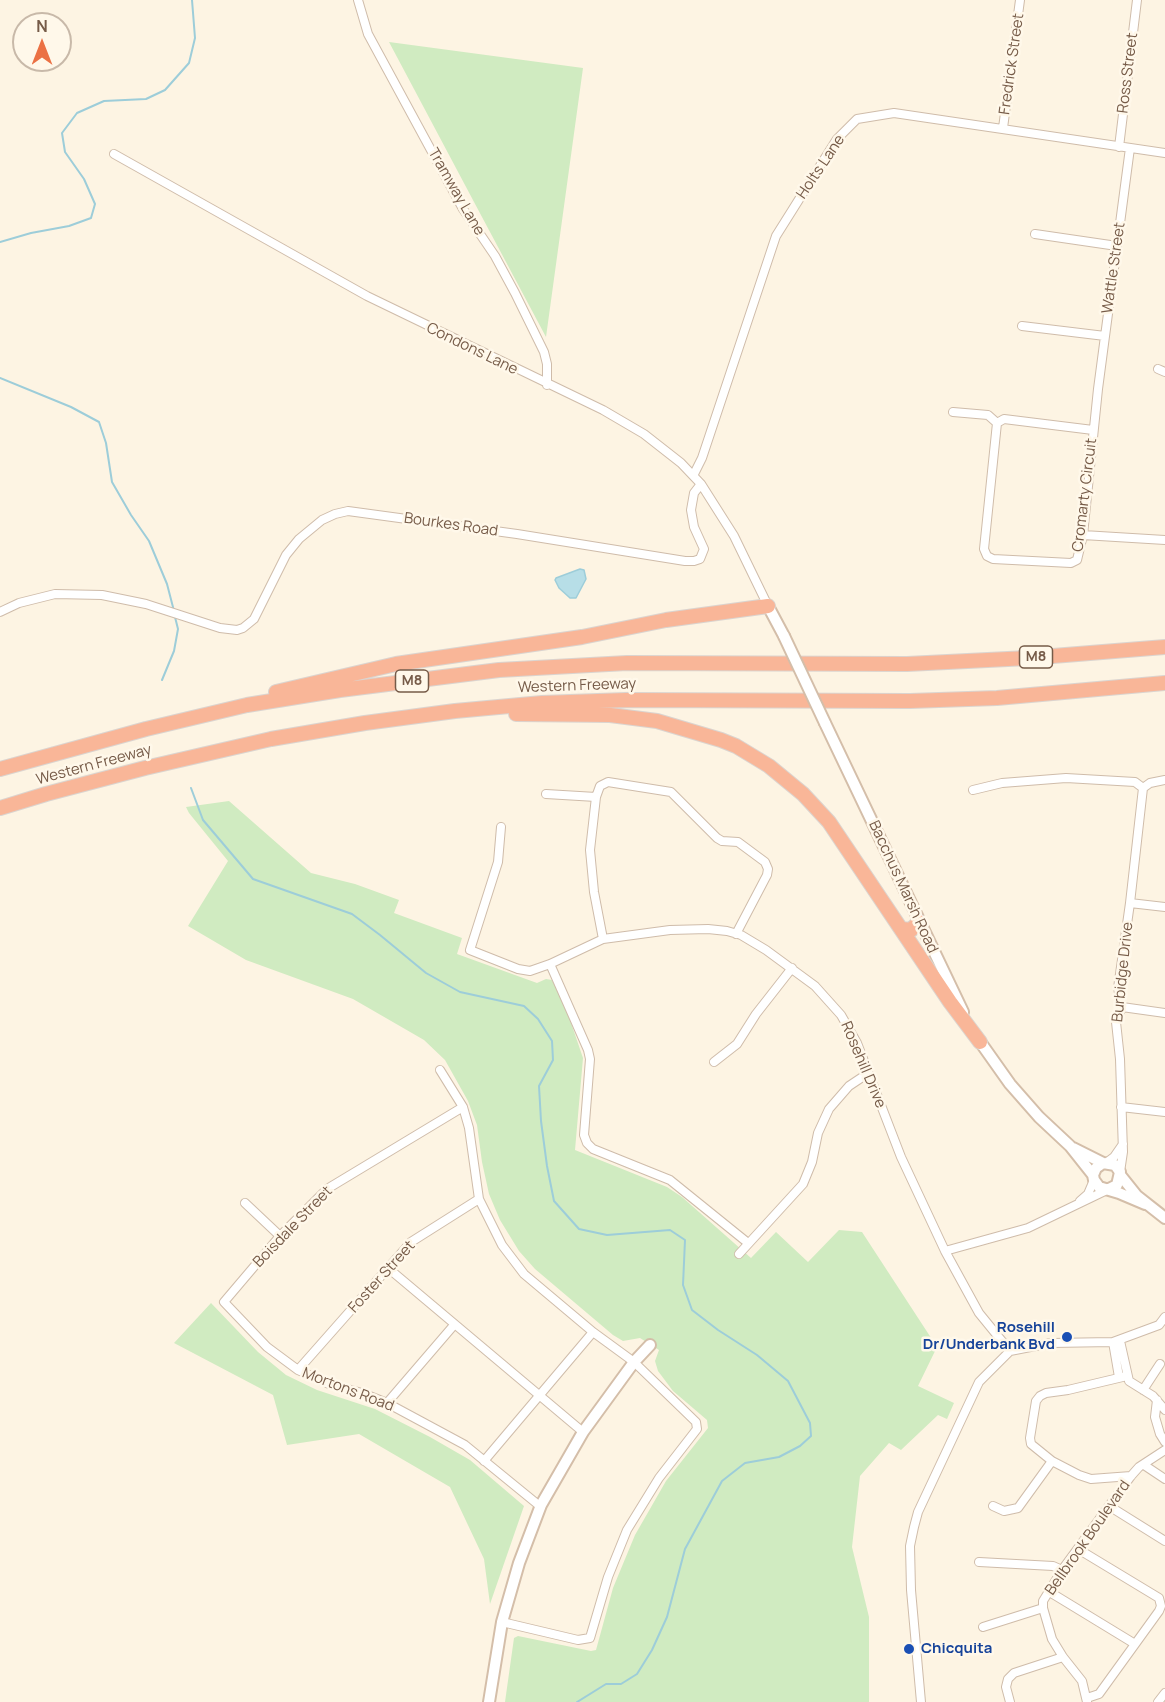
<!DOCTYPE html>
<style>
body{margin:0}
#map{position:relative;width:1165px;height:1702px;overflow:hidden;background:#fdf4e3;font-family:Manrope,sans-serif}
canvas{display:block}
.north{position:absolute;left:12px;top:12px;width:60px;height:60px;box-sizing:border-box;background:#fff8ea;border:2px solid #c8b9a9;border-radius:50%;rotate:0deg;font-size:16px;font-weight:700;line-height:24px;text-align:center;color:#765b48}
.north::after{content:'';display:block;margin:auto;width:21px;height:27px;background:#eb7144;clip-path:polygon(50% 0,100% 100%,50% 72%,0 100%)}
</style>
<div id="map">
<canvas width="1165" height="1702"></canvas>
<div class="north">N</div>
</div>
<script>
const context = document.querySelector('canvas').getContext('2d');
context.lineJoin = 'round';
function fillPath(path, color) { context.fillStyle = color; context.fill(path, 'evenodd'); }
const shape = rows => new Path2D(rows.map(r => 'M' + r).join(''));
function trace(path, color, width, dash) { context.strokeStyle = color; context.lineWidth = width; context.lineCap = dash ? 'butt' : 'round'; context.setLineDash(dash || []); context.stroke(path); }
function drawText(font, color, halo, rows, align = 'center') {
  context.font = font + ' Manrope,sans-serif'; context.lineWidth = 5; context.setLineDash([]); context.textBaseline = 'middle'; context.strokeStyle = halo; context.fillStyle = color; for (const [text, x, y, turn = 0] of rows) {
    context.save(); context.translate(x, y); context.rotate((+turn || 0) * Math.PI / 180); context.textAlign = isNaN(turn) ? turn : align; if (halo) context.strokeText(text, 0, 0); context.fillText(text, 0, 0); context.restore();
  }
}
const green = shape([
 [389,42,583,68,546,337,482,217],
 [229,801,311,873,355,884,399,900,394,913,462,938,457,954,537,983,546,979,552,980,567,1011,583,1058,575,1150,667,1187,682,1197,751,1258,776,1232,808,1262,839,1230,862,1232,937,1347,918,1386,954,1403,947,1419,938,1415,901,1450,889,1443,860,1476,852,1547,869,1617,869,1702,505,1702,514,1638,518,1636,591,1651,596,1650,613,1588,635,1535,666,1481,708,1428,707,1420,673,1391,658,1371,655,1361,659,1350,640,1338,623,1341,613,1335,535,1269,519,1251,500,1220,489,1194,482,1162,477,1125,468,1101,445,1060,424,1040,353,999,246,960,188,926,228,861,189,813,186,807],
 [211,1303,258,1352,286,1375,317,1390,375,1409,430,1437,470,1460,524,1506,490,1604,484,1559,450,1487,359,1434,287,1445,273,1395,174,1343]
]);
const water = shape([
 [580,569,584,570,586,579,576,598,570,598,559,588,555,580,556,578,580,569]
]);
const stream = shape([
 [0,242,31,233,69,226,91,218,95,204,84,179,65,152,62,133,77,113,104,101,146,99,165,90,189,63,195,38,192,0],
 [0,378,71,407,99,422,106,443,112,482,131,515,149,541,167,584,174,611],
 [162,680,174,651,178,629,175,617],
 [191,788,203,820,253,879,352,914,380,935,426,973,460,992,524,1006,538,1019,552,1041,553,1060,539,1086,541,1121,547,1166,554,1201,579,1229,607,1235,670,1230,685,1240,683,1285,692,1310,718,1330,757,1355,788,1381,810,1423,811,1436,800,1446,779,1457,745,1463,722,1481,685,1549,667,1617,652,1650,637,1674,621,1684,606,1684,577,1702]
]);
const street = shape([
 [358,0,368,34,463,209,495,256,515,293,544,352,547,364,547,385],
 [1003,128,1020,0],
 [1119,147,1137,0],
 [114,154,367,296,603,410,644,434,681,463,701,484,734,536,768,606],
 [1035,234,1117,246],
 [1022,326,1105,336],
 [1158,369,1165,372],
 [953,412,988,415,997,423],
 [997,423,984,549,987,556,993,559,1071,563,1077,560,1083,535,1098,389,1130,148],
 [997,423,1004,419,1093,430],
 [694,474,702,458,776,236,837,139,857,119,894,113,1165,153],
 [1083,535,1165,540],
 [0,612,19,603,55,594,102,595,146,604,220,628,237,630,243,628,254,619,286,555,299,539,322,520,335,514,348,511,517,534,685,561,694,561,700,559,704,549,694,527,691,510,694,493,701,484],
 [1143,788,1150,783,1165,780],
 [973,790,1002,783,1066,778,1135,782,1143,788],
 [546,794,596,797],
 [501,827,498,862,470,950,518,969,530,971,550,964,603,939,670,930,708,929,727,931,741,935,766,950,815,986,841,1015,857,1043,901,1157,945,1251,979,1313,1010,1351],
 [1130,903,1165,907],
 [603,939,594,892,590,850,596,797,600,786,608,782,671,792,717,838,722,841,738,842,765,862,768,869,767,875,736,934],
 [550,964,588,1050,590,1059,584,1135,587,1143,593,1149,670,1180,748,1243],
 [1122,1007,1165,1013],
 [714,1062,737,1044,756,1014,792,968],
 [440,1070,463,1107,469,1128,479,1199,502,1245,524,1274,593,1332],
 [463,1107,327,1189,280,1236,224,1302,267,1347,298,1370,329,1384,362,1393,387,1403,465,1445,541,1507],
 [1121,1107,1165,1112],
 [1106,1163,1114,1157,1123,1144],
 [1120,1172,1123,1152,1120,1059,1116,1022,1122,1007,1118,988,1130,903,1143,788],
 [1080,1201,1088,1194,1094,1180],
 [245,1203,280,1236],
 [945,1251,1028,1228,1107,1190],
 [739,1254,803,1184,812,1162,818,1133,829,1109,849,1086,867,1074],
 [388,1268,583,1432],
 [1120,1341,1129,1381,1153,1396,1165,1410],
 [1113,1342,1119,1377],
 [298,1370,411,1242,479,1199],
 [1127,1376,1068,1390,1046,1393,1040,1396,1036,1401,1030,1438,1031,1444,1052,1461,1079,1475,1091,1479,1131,1476],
 [1143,1390,1160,1364],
 [1157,1400,1155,1417,1160,1434,1165,1442],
 [387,1403,454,1325],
 [484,1461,593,1332,634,1362,696,1422,697,1429,659,1478,627,1530,608,1577,590,1638,578,1640,502,1622],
 [1144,1465,1165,1479],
 [993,1506,1004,1511,1018,1508,1052,1461],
 [1109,1506,1165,1541],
 [1078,1549,1159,1598,1161,1606,1159,1611,1099,1694,1087,1698],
 [979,1562,1053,1566,1062,1570],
 [1048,1591,1135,1644],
 [983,1627,1043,1608],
 [921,1702,911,1590,910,1546,914,1527,918,1512,979,1382,1010,1351,1051,1343,1113,1342,1159,1325,1165,1317],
 [1010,1702,1006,1687,1008,1679,1014,1673,1063,1657],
 [1087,1702,1082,1681,1063,1657,1052,1639,1043,1608,1043,1601,1062,1570,1131,1476,1139,1467,1165,1450],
 [1158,1702,1165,1693]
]);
const secondary = shape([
 [768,606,784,636],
 [825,723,963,1012],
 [976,1036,1010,1084,1039,1117,1070,1146,1093,1175],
 [1073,1148,1103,1163],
 [1121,1176,1137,1196,1165,1218],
 [1109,1189,1117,1185,1120,1172,1115,1165,1103,1163,1096,1168,1093,1175,1094,1180,1099,1187,1119,1193,1145,1204],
 [489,1702,502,1622,519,1563,541,1505,583,1432,634,1362,650,1345]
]);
const highway = shape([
 [276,692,396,664,582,637,666,620,768,606],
 [516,714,610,715,657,721,721,740,736,746,769,766,803,794,829,822,950,1002,980,1042],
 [0,769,146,729,247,705,340,690,499,670,627,663,907,664,1028,658,1165,647],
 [0,808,46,794,145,768,271,739,365,723,455,711,542,703,626,700,910,701,997,698,1165,683],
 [902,929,911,930,919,922]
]);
const secondaryBridge = shape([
 [784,636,825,723]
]);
const markers = [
 [1067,1337,6,"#1a4fb4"],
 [909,1649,6,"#1a4fb4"]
];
const shields = [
 [1036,657,33],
 [412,681,33]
];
const shieldNames = [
 ["M8",1036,657],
 ["M8",412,681]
];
const streetNames = [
 ["Fredrick Street",1012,64,-82],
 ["Ross Street",1128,73,-83],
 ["Holts Lane",821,167,-56],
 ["Tramway Lane",456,192,60],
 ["Wattle Street",1114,268,-82],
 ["Condons Lane",472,349,26],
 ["Cromarty Circuit",1085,495,-83],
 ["Bourkes Road",451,525,8],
 ["Western Freeway",577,686,-2],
 ["Western Freeway",94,765,-15],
 ["Bacchus Marsh Road",903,887,65],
 ["Burbidge Drive",1123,972,-84],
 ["Rosehill Drive",863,1065,67],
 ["Boisdale Street",293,1227,-46],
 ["Foster Street",382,1277,-48],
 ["Mortons Road",348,1390,21],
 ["Bellbrook Boulevard",1088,1538,-55]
];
const transitNames = [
 ["Rosehill",1055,1328],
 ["Dr/Underbank Bvd",1055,1345],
 ["Chicquita",921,1649,"left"]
];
fillPath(green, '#d0ebc1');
fillPath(water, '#b7dee7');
trace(water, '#9dcdd9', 1.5);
trace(stream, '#9dcdd9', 2);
trace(street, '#cfbcaa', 10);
trace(secondary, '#d4bea9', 14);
trace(highway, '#dbd4cf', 16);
trace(street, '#fff', 8);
trace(secondary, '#fff', 10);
trace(highway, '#f9b698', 14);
trace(secondaryBridge, '#d4bea9', 14, []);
trace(secondaryBridge, '#fff', 10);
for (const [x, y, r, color] of markers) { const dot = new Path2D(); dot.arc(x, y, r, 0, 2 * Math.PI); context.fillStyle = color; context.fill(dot); trace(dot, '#fff8ea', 2); }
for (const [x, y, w] of shields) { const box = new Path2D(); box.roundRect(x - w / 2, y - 11, w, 22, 4.5); context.fillStyle = '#fff8ea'; context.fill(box); trace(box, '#765b48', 1.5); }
drawText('bold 14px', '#765b48', null, shieldNames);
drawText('15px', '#765b48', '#fff8ea', streetNames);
drawText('bold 15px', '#164399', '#fff8ea', transitNames, 'right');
</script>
